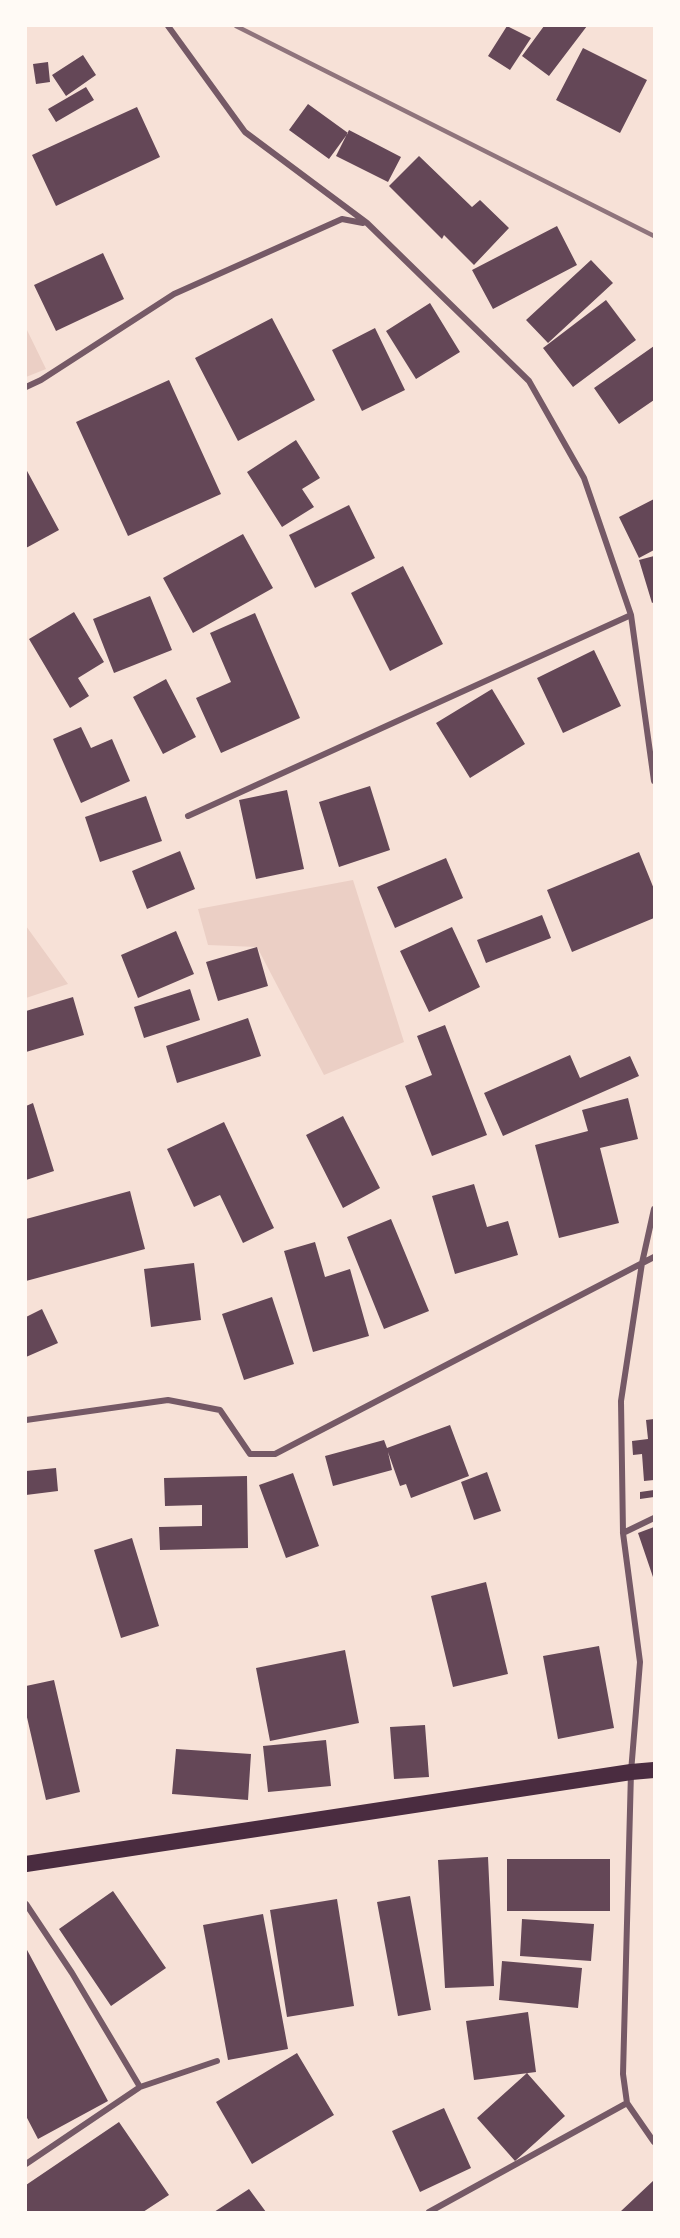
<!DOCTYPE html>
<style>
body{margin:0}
#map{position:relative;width:680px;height:2238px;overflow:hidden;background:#f7e1d7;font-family:Commissioner,sans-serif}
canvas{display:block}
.frame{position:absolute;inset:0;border:27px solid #fffaf5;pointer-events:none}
</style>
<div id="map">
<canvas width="680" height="2238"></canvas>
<div class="frame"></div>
</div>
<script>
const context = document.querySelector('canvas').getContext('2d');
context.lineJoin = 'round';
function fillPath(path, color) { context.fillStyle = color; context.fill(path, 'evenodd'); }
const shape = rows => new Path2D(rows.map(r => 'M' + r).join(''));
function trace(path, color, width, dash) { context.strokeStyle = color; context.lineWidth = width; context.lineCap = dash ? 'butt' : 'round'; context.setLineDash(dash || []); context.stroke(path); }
const green = shape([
 [26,328,46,369,26,377],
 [353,880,404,1042,324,1075,257,947,208,945,198,909],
 [26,926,68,984,26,998]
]);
const building = shape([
 [507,26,531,38,510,70,488,56],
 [544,26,587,26,549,76,522,56],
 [583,48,647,80,620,133,556,100],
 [83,55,96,75,66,96,52,75],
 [48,62,50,82,36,84,33,64],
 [86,87,94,100,56,122,48,109],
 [308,104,348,133,329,159,289,130],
 [137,107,160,157,56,206,32,155],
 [349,130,401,157,388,182,336,156],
 [419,156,472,207,480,200,509,228,474,265,444,235,442,239,389,186],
 [557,226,577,265,493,309,472,270],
 [103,253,124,299,56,331,34,285],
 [591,260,613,283,548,343,526,320],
 [606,300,636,340,573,387,543,348],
 [430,303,460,352,416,379,386,331],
 [272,318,315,400,238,441,195,358],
 [375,328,405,390,362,411,332,350],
 [654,346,654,400,619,424,594,388],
 [169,380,221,494,128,536,76,422],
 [296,440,320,478,302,489,314,507,282,527,247,472],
 [26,469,59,530,26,548],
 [654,499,654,550,639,558,619,517],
 [349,505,375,558,315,588,289,535],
 [243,534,273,588,193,633,163,578],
 [654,556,654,602,652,603,639,560],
 [403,566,443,644,390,671,351,593],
 [150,596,172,650,114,673,93,619],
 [74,612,104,662,78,678,89,696,70,708,29,639],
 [255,613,300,718,221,753,196,698,231,682,210,633],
 [594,650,621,706,563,733,537,678],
 [166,679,196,737,163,754,133,697],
 [492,689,525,744,470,778,436,723],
 [81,727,91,748,112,739,130,781,81,803,53,739],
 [370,786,390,850,339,867,319,802],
 [287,790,304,869,256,879,239,800],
 [146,796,162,841,100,862,85,817],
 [180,851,195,889,147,909,132,871],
 [639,852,654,889,654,918,572,952,547,890],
 [446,858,463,898,395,928,377,887],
 [542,915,551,938,486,963,477,940],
 [452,927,480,987,429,1012,400,951],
 [176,931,194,974,138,998,121,955],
 [257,947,268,986,218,1001,206,962],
 [190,989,200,1020,144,1038,134,1007],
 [73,997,84,1035,26,1052,26,1011],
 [248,1018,261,1056,177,1083,166,1046],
 [445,1025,487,1135,432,1156,405,1086,432,1075,417,1036],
 [570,1055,580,1078,630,1056,639,1076,503,1136,484,1093],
 [628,1098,638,1139,600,1148,619,1223,559,1238,535,1145,588,1131,582,1110],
 [33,1103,54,1171,26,1180,26,1106],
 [343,1116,380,1188,343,1208,306,1135],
 [224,1122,274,1228,243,1243,220,1195,194,1207,167,1149],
 [474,1184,487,1227,508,1221,518,1255,455,1274,432,1196],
 [130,1191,145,1249,26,1281,26,1219],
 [391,1219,429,1311,384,1329,347,1237],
 [315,1242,325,1277,350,1269,369,1336,313,1352,284,1251],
 [194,1263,201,1320,151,1327,144,1269],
 [272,1297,294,1364,244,1380,222,1314],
 [42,1309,58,1343,26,1357,26,1317],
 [654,1419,654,1480,644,1481,642,1454,633,1455,632,1441,648,1439,646,1420],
 [450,1425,469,1476,411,1498,406,1484,400,1486,388,1452,392,1470,333,1486,325,1456,384,1440,387,1448],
 [56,1468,58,1491,26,1495,26,1471],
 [487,1472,501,1511,474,1520,461,1482],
 [293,1473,319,1546,286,1558,259,1485],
 [247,1476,248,1548,160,1550,159,1527,202,1526,202,1505,165,1506,164,1478],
 [654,1490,654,1497,640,1499,640,1492],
 [654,1527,654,1580,638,1533],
 [132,1538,159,1626,121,1638,94,1550],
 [486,1582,508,1674,453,1687,431,1596],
 [599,1646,614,1728,558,1739,543,1656],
 [345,1650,359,1723,270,1741,256,1668],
 [54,1680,80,1792,46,1800,26,1713,26,1686],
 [425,1725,429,1777,394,1779,390,1727],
 [326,1740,331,1786,268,1792,263,1746],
 [176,1749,251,1754,248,1800,172,1794],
 [488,1857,494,1986,445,1988,438,1860],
 [507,1859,610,1859,610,1911,507,1911],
 [113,1891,166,1968,111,2006,59,1929],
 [410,1896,431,2010,398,2016,377,1902],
 [337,1899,354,2006,287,2017,270,1910],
 [263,1914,288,2049,228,2060,203,1925],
 [522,1919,594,1924,591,1961,520,1956],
 [26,1948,108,2101,38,2139,26,2116],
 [502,1961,582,1968,578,2008,499,2000],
 [528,2012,536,2072,474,2080,466,2021],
 [297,2053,334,2115,252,2164,216,2102],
 [527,2073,565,2116,515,2161,477,2118],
 [444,2108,471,2168,420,2192,392,2131],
 [119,2122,169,2195,143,2212,26,2212,26,2185],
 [654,2180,654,2212,620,2212],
 [249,2189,266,2212,214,2212]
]);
const minor = shape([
 [168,26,245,132,367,223,529,381,584,478,631,615,654,781],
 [26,387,41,380,174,294,342,219,363,223],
 [188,816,631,615],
 [654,1209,642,1263,621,1401,623,1533,640,1662,631,1772,623,2074,627,2103,654,2142],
 [26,1420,168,1400,220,1410,250,1454,275,1454,654,1257],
 [623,1533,654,1518],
 [26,1904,72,1973,140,2087],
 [26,2164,140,2087,217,2061],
 [429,2212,627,2103]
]);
const trunk = shape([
 [26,1864,631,1772,654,1770]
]);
const rail = shape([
 [236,26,654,236]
]);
fillPath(green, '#ebcfc5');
fillPath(building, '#644757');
trace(minor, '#755966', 6);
trace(trunk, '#4a2c40', 16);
trace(rail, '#8f747c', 4.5);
</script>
